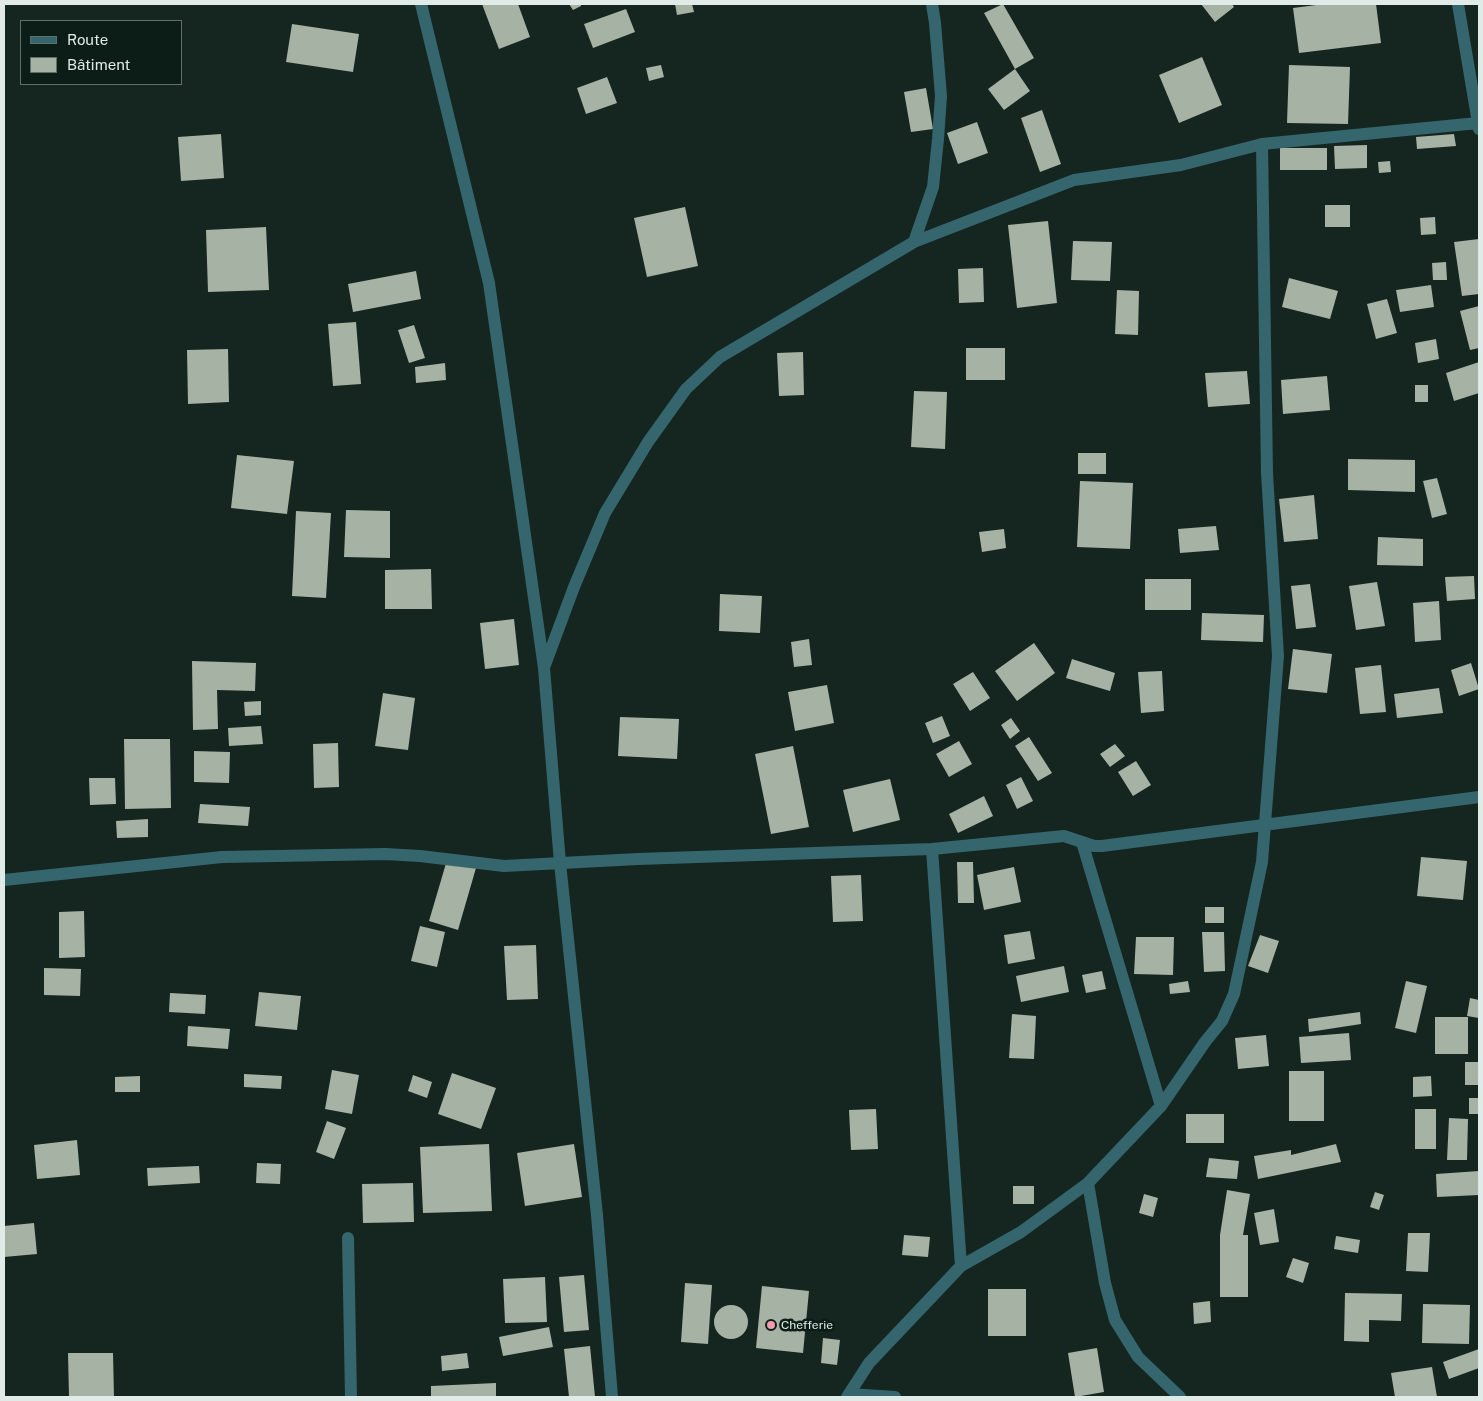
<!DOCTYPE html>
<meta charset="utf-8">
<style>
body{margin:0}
#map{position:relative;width:1483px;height:1401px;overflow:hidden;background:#152621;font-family:"Public Sans",sans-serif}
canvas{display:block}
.frame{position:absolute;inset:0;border:5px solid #e0ebe7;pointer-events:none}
.legend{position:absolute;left:20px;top:20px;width:162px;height:65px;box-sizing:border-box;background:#0c1c17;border:1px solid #616f6a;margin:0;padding:6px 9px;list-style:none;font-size:15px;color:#e0ebe7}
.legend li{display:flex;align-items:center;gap:10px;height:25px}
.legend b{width:25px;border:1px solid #616f6a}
</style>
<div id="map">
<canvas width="1483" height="1401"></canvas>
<div class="frame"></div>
<ul class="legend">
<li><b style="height:6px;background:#35666d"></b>Route</li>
<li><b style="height:14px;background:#a6b2a3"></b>Bâtiment</li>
</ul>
</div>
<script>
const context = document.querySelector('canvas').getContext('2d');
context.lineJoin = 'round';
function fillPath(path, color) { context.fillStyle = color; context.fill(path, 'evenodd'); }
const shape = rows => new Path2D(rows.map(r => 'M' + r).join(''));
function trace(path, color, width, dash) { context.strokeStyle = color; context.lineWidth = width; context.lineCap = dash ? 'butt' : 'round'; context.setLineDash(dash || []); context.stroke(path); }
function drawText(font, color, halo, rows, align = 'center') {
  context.font = font + ' "Public Sans",sans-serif'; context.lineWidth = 5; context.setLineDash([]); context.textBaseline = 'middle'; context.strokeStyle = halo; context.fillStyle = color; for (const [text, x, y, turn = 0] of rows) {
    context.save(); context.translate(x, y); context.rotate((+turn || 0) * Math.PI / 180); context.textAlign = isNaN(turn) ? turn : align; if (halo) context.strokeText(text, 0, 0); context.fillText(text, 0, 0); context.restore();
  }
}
const building = shape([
 [482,4,518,4,530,37,499,49],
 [569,4,581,4,581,6,573,10],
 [675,4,692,4,694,12,677,15],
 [1003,4,1034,58,1015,69,984,13],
 [1201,4,1232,4,1234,7,1215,22],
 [1324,4,1376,4,1381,43,1299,53,1293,8],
 [626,9,635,32,593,48,584,24],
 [292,24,359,34,353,72,286,62],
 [1202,57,1222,105,1179,123,1159,75],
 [661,65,664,77,649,81,646,68],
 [1289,65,1350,67,1348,124,1287,123],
 [1015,69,1030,91,1004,110,988,89],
 [607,77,617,103,586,114,577,88],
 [926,88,933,129,911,132,904,92],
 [1042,110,1061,164,1040,172,1021,118],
 [977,122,988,153,958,164,947,133],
 [221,134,224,178,181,181,178,137],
 [1454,134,1456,146,1417,149,1416,137],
 [1367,145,1367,168,1335,169,1334,146],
 [1280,148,1327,148,1327,170,1280,170],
 [1390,161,1391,172,1379,173,1378,162],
 [1325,205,1350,205,1350,227,1325,227],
 [685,207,698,266,647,277,634,218],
 [1435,217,1436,234,1421,235,1420,218],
 [1048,221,1057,303,1017,308,1008,225],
 [266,227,269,290,208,292,206,230],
 [1479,239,1479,294,1462,296,1454,242],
 [1073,241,1112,242,1110,281,1071,280],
 [1446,262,1447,280,1433,280,1432,263],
 [983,268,984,302,959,303,958,269],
 [416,271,421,299,353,312,348,284],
 [1289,278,1338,291,1330,319,1282,307],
 [1431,285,1434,307,1400,312,1396,290],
 [1117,290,1139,291,1138,335,1115,334],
 [1387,299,1397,333,1376,339,1367,304],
 [1479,306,1479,348,1470,350,1460,311],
 [356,322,361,384,333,386,328,324],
 [414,325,425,358,409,363,398,330],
 [1436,339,1439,359,1418,363,1415,343],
 [966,348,1005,348,1005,380,966,380],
 [228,349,229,402,188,404,187,350],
 [803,352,804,395,779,396,777,353],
 [1479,362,1479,393,1454,401,1446,373],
 [445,363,446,380,416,383,415,367],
 [1247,371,1250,404,1208,407,1205,373],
 [1327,376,1330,410,1283,414,1281,380],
 [1415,385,1428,385,1428,402,1415,402],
 [914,391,947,392,945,449,911,447],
 [1078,453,1106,453,1106,474,1078,474],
 [237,455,294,461,287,514,231,508],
 [1348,459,1415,460,1415,492,1348,490],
 [1437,478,1447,514,1432,518,1423,481],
 [1080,481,1133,483,1130,549,1077,547],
 [1314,495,1318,539,1284,542,1279,499],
 [346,510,390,511,390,558,344,557],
 [296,511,331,513,326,598,292,596],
 [1216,526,1219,550,1180,553,1178,529],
 [1004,529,1006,548,982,552,979,532],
 [1378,537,1423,539,1423,566,1377,565],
 [431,569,432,609,385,609,385,570],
 [1474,576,1475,599,1447,601,1445,577],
 [1145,579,1191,579,1191,610,1145,610],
 [1377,582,1385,626,1356,630,1349,586],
 [1310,584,1316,627,1296,629,1291,586],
 [720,594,762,596,760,633,719,631],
 [1439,601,1441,640,1415,642,1413,603],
 [1202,613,1264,615,1263,642,1201,640],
 [514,619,519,665,485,669,480,623],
 [809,639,812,665,794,667,791,642],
 [1034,643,1055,673,1017,701,995,671],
 [1293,649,1332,654,1327,693,1288,689],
 [1072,659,1115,673,1110,691,1066,678],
 [192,661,256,663,255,691,217,690,218,729,193,730],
 [1471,663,1479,689,1459,696,1451,670],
 [1381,665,1386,712,1360,714,1355,668],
 [1162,671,1164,711,1141,713,1138,672],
 [973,672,990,698,970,711,953,684],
 [827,685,834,723,795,731,788,692],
 [1439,688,1443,713,1397,718,1394,694],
 [383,693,415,698,408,750,375,746],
 [261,701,261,715,245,716,244,702],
 [942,716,950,736,933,743,925,723],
 [620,717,679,719,677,759,618,756],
 [1011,718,1020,731,1010,739,1001,725],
 [261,726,263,744,229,746,228,728],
 [1029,737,1052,773,1038,781,1015,746],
 [124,739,170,739,171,808,125,809],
 [959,741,972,764,949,777,936,754],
 [338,743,339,787,314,788,313,744],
 [1115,744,1125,756,1110,767,1100,754],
 [793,746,809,827,771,834,755,754],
 [194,751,230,752,229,783,194,782],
 [1136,761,1151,785,1133,796,1118,772],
 [1021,777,1033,801,1017,809,1006,785],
 [89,778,115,778,116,804,90,805],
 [890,779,900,820,853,832,843,790],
 [984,796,993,816,958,833,949,814],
 [200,804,250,807,248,826,198,823],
 [148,819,148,837,117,838,116,821],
 [1421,857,1467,861,1463,900,1417,896],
 [447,860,476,868,458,930,429,921],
 [957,862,973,862,974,903,958,903],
 [1014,867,1021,902,984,910,977,875],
 [861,875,863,921,833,922,831,876],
 [1205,907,1224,907,1224,923,1205,923],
 [84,911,85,957,59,958,59,912],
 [420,926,445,932,437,967,411,961],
 [1030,931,1035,959,1008,964,1004,935],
 [1202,932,1224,932,1225,971,1204,972],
 [1260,935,1279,941,1268,973,1248,966],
 [1136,937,1174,937,1173,975,1134,974],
 [536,945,538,999,507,1000,504,946],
 [1064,966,1069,992,1021,1002,1016,976],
 [44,968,81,969,80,996,44,995],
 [1102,971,1106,989,1086,993,1082,975],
 [1188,981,1190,992,1170,994,1169,984],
 [1406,981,1427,986,1416,1033,1395,1028],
 [259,992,301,996,297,1030,255,1026],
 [170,993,206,995,205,1014,169,1012],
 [1470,998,1479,1000,1479,1018,1467,1016],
 [1360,1012,1361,1024,1309,1032,1308,1019],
 [1012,1014,1036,1016,1034,1059,1009,1058],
 [1435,1017,1468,1017,1468,1054,1435,1054],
 [188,1026,230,1029,228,1049,187,1046],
 [1349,1033,1351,1060,1301,1063,1299,1037],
 [1266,1035,1269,1066,1238,1069,1235,1038],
 [1465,1062,1479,1062,1479,1085,1465,1085],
 [332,1070,359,1075,352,1114,325,1109],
 [1289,1071,1324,1071,1324,1121,1289,1121],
 [452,1073,496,1088,481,1129,438,1114],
 [244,1074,282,1076,281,1089,244,1087],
 [413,1075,432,1082,427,1098,408,1091],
 [140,1076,140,1092,115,1092,115,1077],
 [1431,1076,1432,1096,1413,1097,1413,1077],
 [1469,1098,1479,1098,1479,1114,1469,1114],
 [876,1109,878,1149,851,1150,849,1110],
 [1415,1109,1436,1109,1436,1149,1415,1149],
 [1186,1114,1224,1114,1224,1143,1186,1143],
 [1449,1118,1468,1119,1467,1160,1447,1160],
 [327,1121,346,1128,334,1159,316,1152],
 [77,1140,80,1175,37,1179,34,1145],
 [489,1144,492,1211,423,1213,420,1147],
 [574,1144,582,1197,525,1206,517,1153],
 [1336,1144,1341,1162,1258,1179,1254,1156,1291,1150,1291,1155],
 [1209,1158,1239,1161,1237,1179,1206,1177],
 [257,1163,281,1164,280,1184,256,1183],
 [199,1166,200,1183,148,1186,147,1168],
 [1479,1171,1479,1195,1437,1197,1436,1174],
 [413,1183,414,1222,363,1223,362,1184],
 [1013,1186,1034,1186,1034,1204,1013,1204],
 [1227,1190,1250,1194,1243,1235,1248,1235,1248,1297,1220,1297,1220,1235],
 [1375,1192,1384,1195,1379,1210,1370,1207],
 [1144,1194,1158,1198,1153,1217,1139,1213],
 [1274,1209,1279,1242,1260,1245,1254,1213],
 [34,1223,37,1254,4,1257,4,1226],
 [1408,1233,1430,1233,1428,1272,1406,1271],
 [904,1235,930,1237,928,1257,902,1255],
 [1336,1236,1360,1240,1358,1253,1334,1249],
 [1293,1258,1309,1263,1303,1283,1286,1277],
 [584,1275,589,1330,564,1332,559,1277],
 [545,1277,547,1322,505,1323,503,1279],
 [685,1283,712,1285,708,1344,681,1342],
 [762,1286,809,1291,803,1353,756,1348],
 [988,1289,1026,1289,1026,1336,988,1336],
 [1345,1293,1402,1294,1401,1321,1369,1320,1369,1342,1344,1341],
 [1210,1301,1211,1322,1194,1324,1193,1303],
 [1423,1304,1470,1305,1469,1344,1422,1343],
 '714 1322a17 17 0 1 1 34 0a17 17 0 1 1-34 0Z',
 [549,1327,553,1347,503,1356,499,1337],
 [823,1338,840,1340,837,1365,821,1363],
 [590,1346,595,1397,569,1397,564,1349],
 [1097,1348,1104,1392,1075,1397,1068,1353],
 [1479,1349,1479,1368,1449,1379,1443,1362],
 [68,1353,113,1353,114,1397,69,1397],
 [467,1353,469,1368,442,1371,441,1356],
 [1432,1367,1437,1397,1395,1397,1391,1373],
 [496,1383,496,1397,431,1397,431,1386]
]);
const minor = shape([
 [421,4,489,283,544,668,560,863,597,1215,612,1397],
 [1458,4,1479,129],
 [914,242,933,187,938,139,941,96,935,23,932,4],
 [545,665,574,587,605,513,648,442,686,389,720,357,914,242,1074,180,1181,165,1262,144,1478,123],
 [1082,842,1161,1106],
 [932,849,961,1266],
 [4,880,222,857,385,854,420,856,504,866,638,859,932,849,1064,836,1094,846,1102,846,1479,797],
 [1088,1183,1105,1283,1115,1320,1138,1357,1180,1397],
 [348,1238,351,1397],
 [849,1394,895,1397],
 [847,1397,869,1363,961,1266,1021,1232,1088,1183,1161,1106,1205,1042,1222,1021,1234,994,1262,862,1278,656,1267,473,1262,144]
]);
const markers = [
 [771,1325,5,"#f19ab2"]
];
const poiNames = [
 ["Chefferie",781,1325]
];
fillPath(building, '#a6b2a3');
trace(minor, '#35666d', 12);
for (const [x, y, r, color] of markers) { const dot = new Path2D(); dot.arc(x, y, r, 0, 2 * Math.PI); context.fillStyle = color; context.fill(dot); trace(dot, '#0c1c17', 2); }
drawText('12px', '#e0ebe7', '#0c1c17', poiNames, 'left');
</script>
